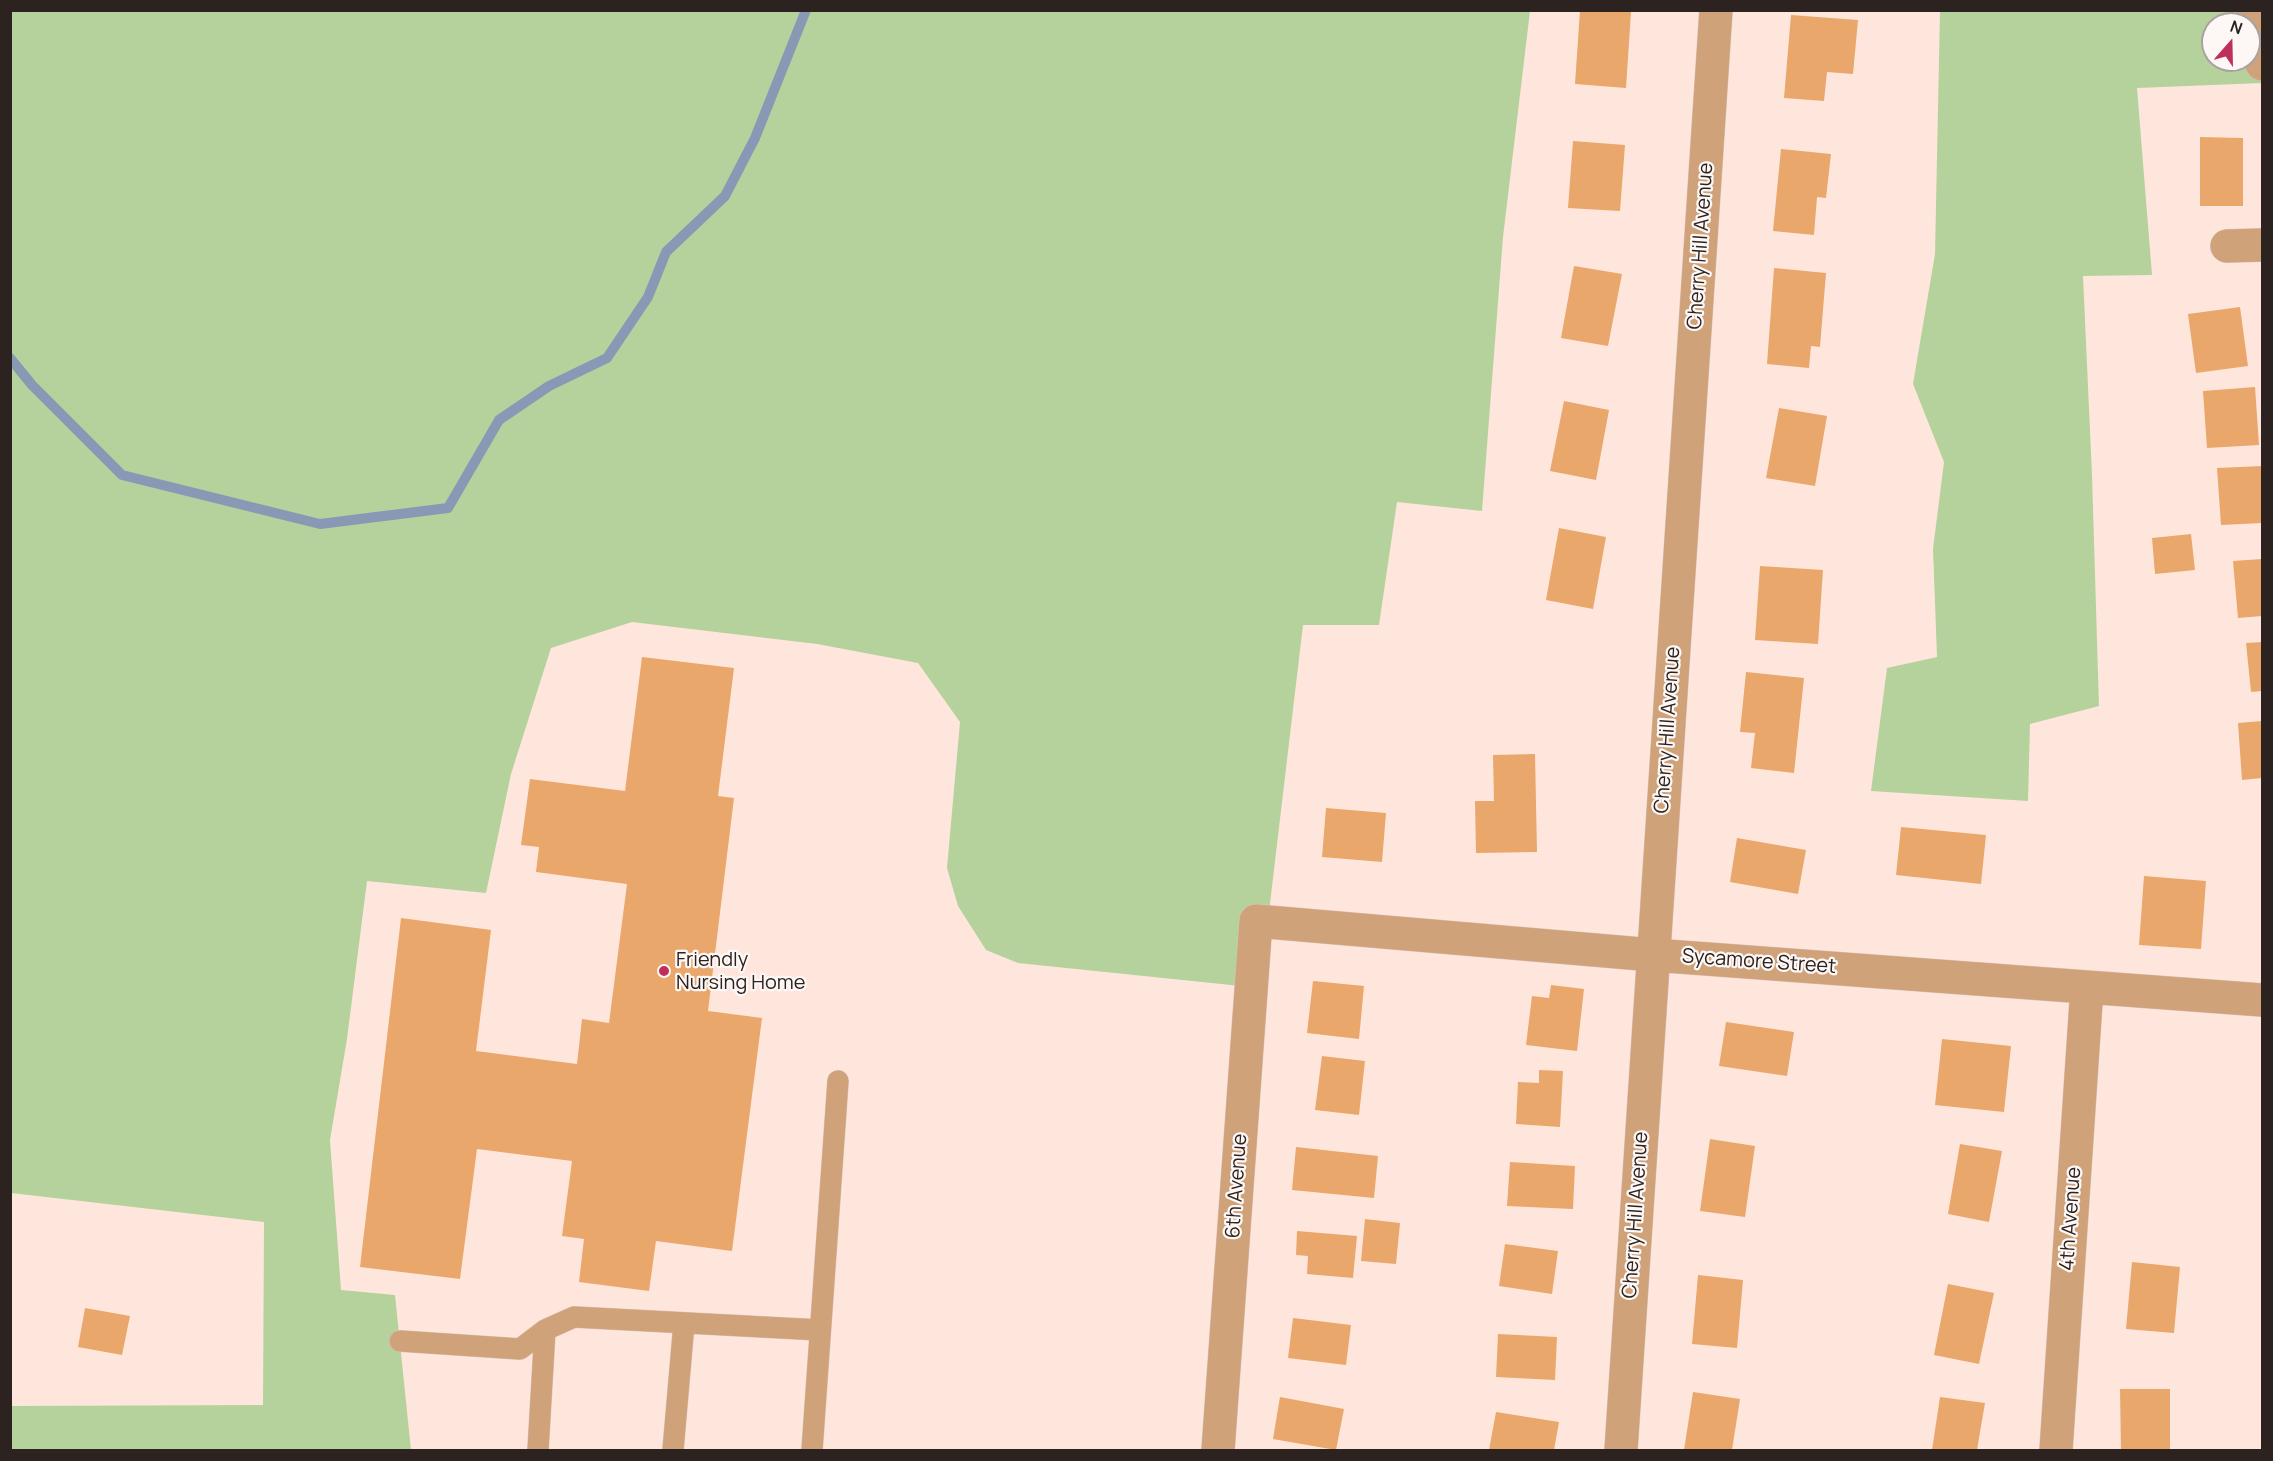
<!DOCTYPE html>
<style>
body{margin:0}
#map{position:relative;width:2273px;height:1461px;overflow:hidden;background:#ffe6dc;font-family:Manrope,sans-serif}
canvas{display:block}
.frame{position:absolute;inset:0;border:12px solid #2c2320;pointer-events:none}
.north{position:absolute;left:2201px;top:12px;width:60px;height:60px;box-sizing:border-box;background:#fdf8f6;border:2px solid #a9a3a0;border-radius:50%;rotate:20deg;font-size:16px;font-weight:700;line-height:24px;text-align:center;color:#2c2320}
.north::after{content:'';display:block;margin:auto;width:21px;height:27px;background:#be2f5b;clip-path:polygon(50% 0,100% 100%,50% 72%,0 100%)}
</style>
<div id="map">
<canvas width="2273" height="1461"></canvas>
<div class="frame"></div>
<div class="north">N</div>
</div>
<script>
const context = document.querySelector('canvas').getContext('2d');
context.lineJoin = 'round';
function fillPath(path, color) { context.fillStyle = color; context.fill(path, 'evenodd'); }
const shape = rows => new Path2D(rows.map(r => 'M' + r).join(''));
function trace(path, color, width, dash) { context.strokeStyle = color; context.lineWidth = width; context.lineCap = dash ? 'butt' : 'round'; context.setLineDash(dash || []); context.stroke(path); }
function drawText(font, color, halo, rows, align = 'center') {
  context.font = font + ' Manrope,sans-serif'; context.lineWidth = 4.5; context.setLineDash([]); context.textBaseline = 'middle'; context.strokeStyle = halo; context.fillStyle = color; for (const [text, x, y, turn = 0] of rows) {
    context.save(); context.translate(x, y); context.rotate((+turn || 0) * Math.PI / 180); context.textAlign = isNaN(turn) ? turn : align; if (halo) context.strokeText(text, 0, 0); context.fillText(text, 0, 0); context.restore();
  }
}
const green = shape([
 [11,11,1530,11,1503,237,1482,511,1397,502,1379,625,1303,625,1260,988,1018,963,986,950,958,906,947,868,960,722,918,663,817,644,632,622,551,648,511,774,486,893,367,881,347,1039,330,1140,341,1290,395,1295,411,1450,11,1450,11,1406,263,1405,264,1222,11,1193],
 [1940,11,2262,11,2262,83,2137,88,2152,275,2083,276,2092,475,2099,706,2030,724,2028,801,1871,791,1887,668,1937,657,1933,549,1944,462,1913,384,1935,254],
 [2213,24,2249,24,2249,60,2213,60]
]);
const stream = shape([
 [10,358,32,385,122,475,320,524,448,508,499,420,549,386,607,358,648,297,666,252,725,196,755,138,806,10]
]);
const building = shape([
 [1580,10,1631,12,1626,88,1575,84],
 [1791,15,1858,20,1853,74,1827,72,1824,101,1784,98],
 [2200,137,2243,138,2243,206,2200,206],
 [1573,141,1625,145,1620,211,1568,208],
 [1781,149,1831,154,1826,198,1817,197,1814,235,1773,231],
 [1574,266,1622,274,1608,346,1561,338],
 [1774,268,1826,273,1820,347,1811,346,1809,368,1767,364],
 [2240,307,2248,366,2196,373,2188,314],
 [2255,387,2259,445,2207,448,2203,391],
 [1564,401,1609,410,1596,480,1550,471],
 [1779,408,1827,416,1815,486,1766,478],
 [2262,466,2262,523,2221,525,2217,468],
 [1559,528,1606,537,1593,609,1546,600],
 [2191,534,2195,570,2155,574,2152,538],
 [2262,559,2262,616,2238,618,2233,561],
 [1760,566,1823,570,1818,644,1755,640],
 [2262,642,2262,691,2251,692,2246,643],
 [642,657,734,668,718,796,734,798,708,1011,762,1018,732,1251,656,1241,649,1291,579,1282,584,1239,562,1236,572,1161,477,1149,460,1279,360,1267,401,918,491,930,476,1051,577,1064,582,1019,609,1023,627,884,536,872,539,847,521,845,530,779,625,791],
 [1746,672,1804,678,1794,773,1751,768,1755,733,1740,732],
 [2262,721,2262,778,2242,780,2238,723],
 [1535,754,1537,852,1476,853,1475,801,1494,801,1493,755],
 [1326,808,1386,813,1382,862,1322,857],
 [1901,827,1986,835,1981,884,1896,875],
 [1737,838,1806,850,1798,894,1730,882],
 [2144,876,2206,881,2201,949,2139,945],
 [1313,981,1364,986,1359,1039,1307,1033],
 [1551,985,1584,989,1577,1051,1526,1045,1532,996,1549,998],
 [1726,1022,1794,1032,1787,1076,1719,1066],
 [1942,1039,2011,1046,2004,1112,1935,1105],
 [1322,1056,1365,1061,1359,1115,1315,1110],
 [1539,1070,1563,1071,1560,1127,1516,1124,1518,1082,1539,1083],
 [1710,1139,1755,1146,1745,1217,1700,1211],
 [1960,1144,2002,1151,1989,1222,1948,1214],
 [1296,1147,1378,1156,1374,1198,1292,1190],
 [1510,1162,1575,1166,1573,1209,1507,1206],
 [1365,1219,1400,1223,1396,1264,1361,1261],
 [1297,1231,1357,1236,1353,1278,1307,1274,1308,1256,1296,1255],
 [1505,1244,1558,1251,1552,1294,1499,1286],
 [2132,1262,2180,1267,2174,1333,2126,1329],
 [1698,1275,1743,1280,1737,1348,1692,1344],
 [1948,1284,1994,1293,1979,1364,1934,1355],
 [85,1308,130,1316,122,1355,78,1347],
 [1293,1318,1351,1325,1346,1365,1288,1358],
 [1498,1334,1557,1337,1555,1380,1496,1377],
 [2120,1389,2170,1389,2170,1450,2121,1450],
 [1693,1392,1740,1399,1732,1450,1684,1450],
 [1280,1397,1344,1409,1336,1450,1273,1439],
 [1940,1397,1985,1403,1977,1450,1932,1450],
 [1496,1412,1559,1422,1554,1450,1489,1450]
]);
const service = shape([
 [400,1341,520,1349,545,1330,574,1317,820,1330],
 [538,1450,545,1330],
 [673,1450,684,1323],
 [812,1450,838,1081]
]);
const minor = shape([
 [2253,10,2262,64],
 [2227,246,2262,245],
 [1218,1450,1256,921,1653,955,2262,1000],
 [1621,1450,1716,10],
 [2056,1450,2087,987]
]);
const markers = [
 [664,971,6,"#be2f5b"]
];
const streetNames = [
 ["Cherry Hill Avenue",1701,246,-86],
 ["Cherry Hill Avenue",1668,730,-86],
 ["Sycamore Street",1759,962,4],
 ["6th Avenue",1237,1186,-86],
 ["Cherry Hill Avenue",1636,1215,-86],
 ["4th Avenue",2071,1219,-86]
];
const poiNames = [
 ["Friendly",676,960],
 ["Nursing Home",676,983]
];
fillPath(green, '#b5d29d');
trace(stream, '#8899b5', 10);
fillPath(building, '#e9a76b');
trace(service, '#d9c3ba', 22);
trace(minor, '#d9c3ba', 34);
trace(service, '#cfa27a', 21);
trace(minor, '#cfa27a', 33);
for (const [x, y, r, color] of markers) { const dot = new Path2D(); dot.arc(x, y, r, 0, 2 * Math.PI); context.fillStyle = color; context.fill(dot); trace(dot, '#fdf8f6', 2); }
drawText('20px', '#2c2320', '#fdf8f6', streetNames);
drawText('20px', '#2c2320', '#fdf8f6', poiNames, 'left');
</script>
